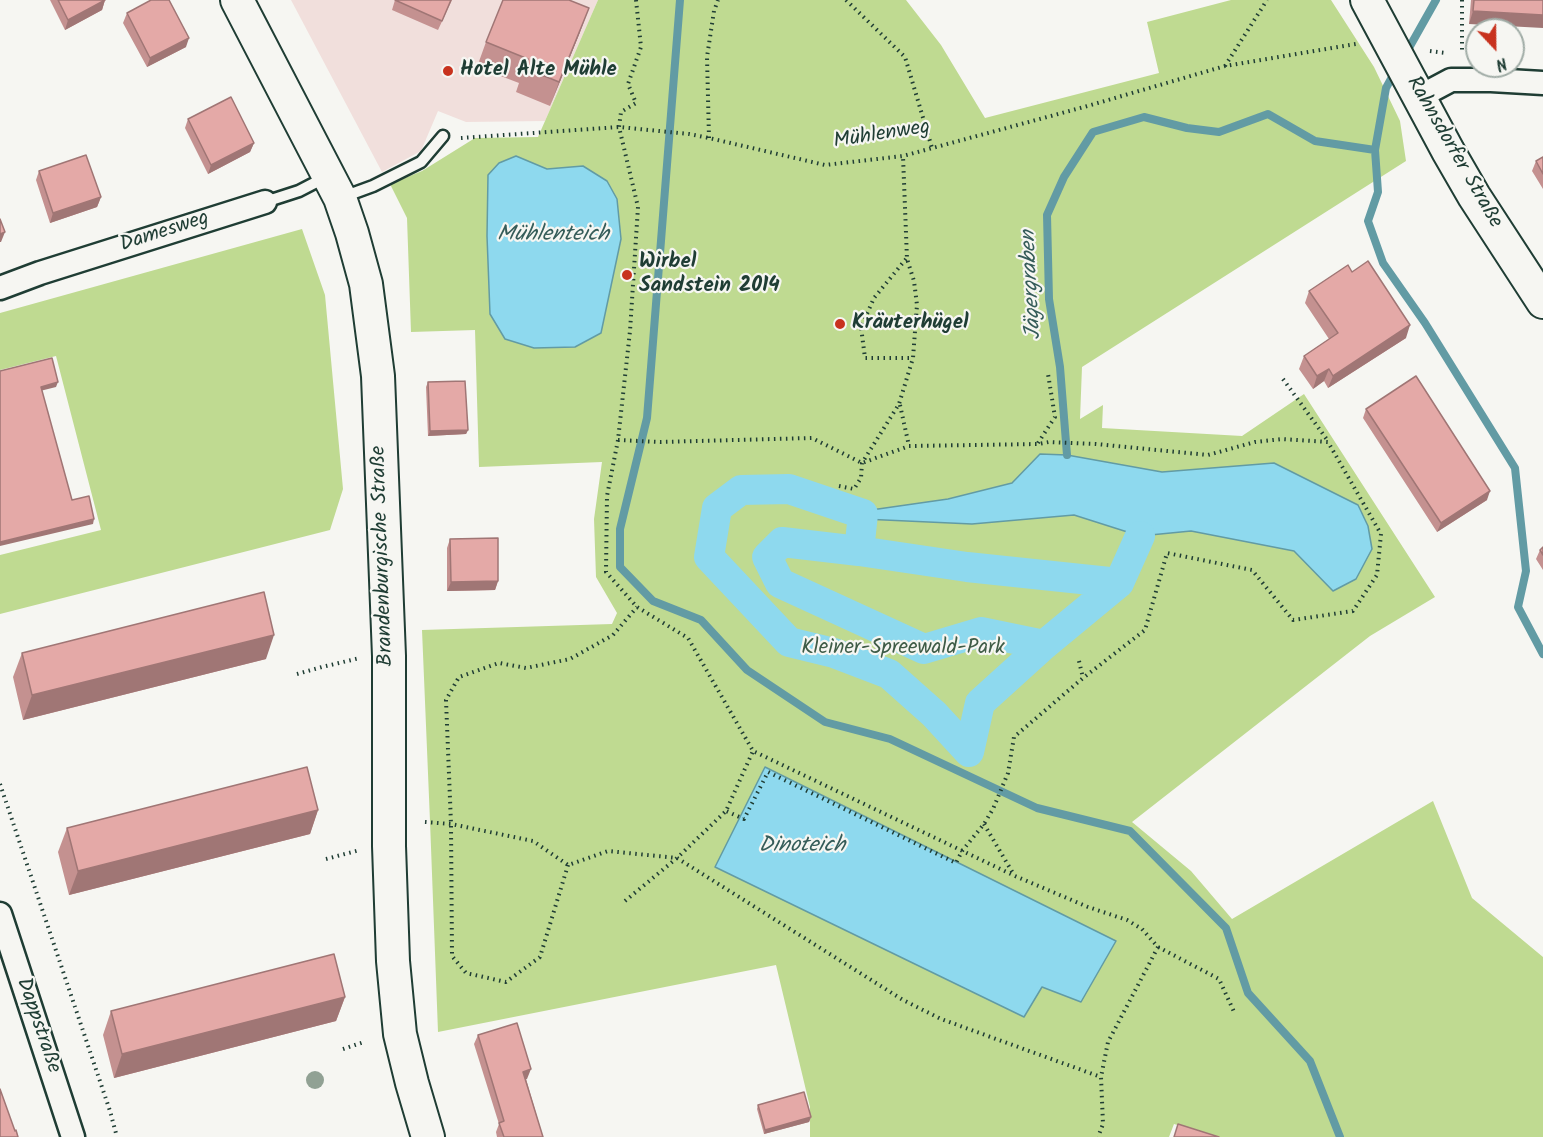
<!DOCTYPE html>
<meta charset="utf-8">
<style>
body{margin:0}
#map{position:relative;width:1543px;height:1137px;overflow:hidden;background:#f6f6f2;font-family:Kalam,sans-serif}
canvas{display:block}
.north{position:absolute;left:1465px;top:18px;width:60px;height:60px;box-sizing:border-box;background:#f6f6f2;border:2px solid #a0aca6;border-radius:50%;rotate:158deg;font-size:16px;font-weight:700;line-height:24px;text-align:center;color:#1f3d34}
.north::after{content:'';display:block;margin:auto;width:21px;height:27px;background:#c8321e;clip-path:polygon(50% 0,100% 100%,50% 72%,0 100%)}
</style>
<div id="map">
<canvas width="1543" height="1137"></canvas>
<div class="north">N</div>
</div>
<script>
const context = document.querySelector('canvas').getContext('2d');
context.lineJoin = 'round';
function fillPath(path, color) { context.fillStyle = color; context.fill(path, 'evenodd'); }
const shape = rows => new Path2D(rows.map(r => 'M' + r).join(''));
function trace(path, color, width, dash) { context.strokeStyle = color; context.lineWidth = width; context.lineCap = dash ? 'butt' : 'round'; context.setLineDash(dash || []); context.stroke(path); }
function drawText(font, color, halo, rows, align = 'center') {
  context.font = font + ' Kalam,sans-serif'; context.lineWidth = 4.5; context.setLineDash([]); context.textBaseline = 'middle'; context.strokeStyle = halo; context.fillStyle = color; for (const [text, x, y, turn = 0] of rows) {
    context.save(); context.translate(x, y); context.rotate((+turn || 0) * Math.PI / 180); context.textAlign = isNaN(turn) ? turn : align; if (halo) context.strokeText(text, 0, 0); context.fillText(text, 0, 0); context.restore();
  }
}
const built = shape([
 [291,0,598,0,545,121,466,122,438,111,421,151,382,172]
]);
const green = shape([
 [598,0,906,0,941,45,985,118,1159,73,1147,22,1231,0,1331,0,1374,67,1400,121,1406,161,1082,367,1080,419,1103,405,1102,428,1242,436,1304,394,1435,597,1370,636,1132,822,1191,871,1232,919,1433,801,1472,898,1543,957,1543,1137,1217,1137,1174,1124,1169,1137,810,1137,810,1107,776,965,438,1032,430,821,422,630,612,624,617,613,596,577,594,519,602,462,479,467,475,330,411,332,407,218,390,184,422,171,475,138,538,137],
 [302,229,325,295,343,489,330,530,0,614,0,555,101,530,56,356,0,370,0,313]
]);
const water = shape([
 [516,156,547,169,583,166,607,181,617,199,621,239,601,333,575,347,534,348,505,339,490,314,487,236,488,175,499,163,516,156],
 [1040,454,1067,455,1162,472,1274,463,1358,505,1368,526,1372,549,1356,579,1333,591,1294,551,1191,531,1140,536,1074,515,972,524,863,519,864,511,948,499,1012,483,1040,454],
 [765,767,1116,941,1081,1002,1042,987,1024,1017,715,867,765,767]
]);
const stream = shape([
 [680,0,647,418,620,529,620,567,653,601,701,620,747,670,825,722,890,739,1037,808,1130,831,1226,928,1248,993,1310,1061,1340,1137],
 [1405,55,1436,0],
 [1375,150,1378,192,1368,221,1383,263,1425,323,1515,468,1526,571,1518,607,1543,654],
 [1067,455,1060,367,1049,299,1047,215,1064,177,1093,132,1144,117,1187,128,1219,132,1268,114,1315,141,1375,150,1386,88,1397,68]
]);
const canal = shape([
 [859,551,863,514,789,489,741,490,717,508,709,557,789,642,834,653,889,674,934,714,969,752,980,703,1044,645,1119,583,1140,536],
 [1044,645,981,632,924,649,780,583,767,557,782,542,859,551,967,567,1119,583]
]);
const path = shape([
 [636,0,641,47,628,84,636,103,621,112,619,127,638,207,630,331,618,440,607,496,606,572,637,607,688,638,753,751,1015,876,1088,907,1127,920,1142,929,1158,947,1108,1042,1101,1077,1103,1124,1098,1137],
 [846,0,905,57,932,148],
 [1462,0,1462,54],
 [1430,51,1446,53],
 [1225,66,1267,0],
 [461,138,619,127,689,134,709,138,825,165,903,156,1084,107,1225,66,1356,44],
 [709,138,707,57,714,11,718,0],
 [906,259,874,298,861,327,865,358,913,358],
 [1283,379,1328,441],
 [900,405,909,446],
 [618,440,660,442,812,438,862,463,909,446,1038,444,1049,442,1096,444,1208,455,1255,442,1282,439,1328,442,1381,534,1377,575,1353,611,1293,620,1252,570,1167,553,1145,630,1083,678,1014,737,1008,773,993,809,984,824,962,851,956,863,768,772,744,819,726,811],
 [1038,443,1055,417,1048,374],
 [839,486,854,489,861,478,862,463,899,404,913,358,917,305,914,281,907,259,903,156],
 [1079,661,1083,678],
 [297,674,322,667,360,658],
 [0,784,110,1111,117,1137],
 [425,822,451,824,533,841,568,865,608,851,677,858,903,1000,941,1019,1101,1077],
 [984,824,1014,875],
 [326,859,360,850],
 [568,865,540,957,506,982,466,973,452,956,451,824,446,700,459,677,499,663,526,668,570,659,613,635,637,607],
 [625,901,677,858,726,811,753,751],
 [1158,947,1219,979,1235,1014],
 [343,1049,364,1042]
]);
const lane = shape([
 [343,197,373,186,421,162,443,136],
 [265,202,299,191,326,177]
]);
const street = shape([
 [1419,97,1451,80,1491,80,1543,83],
 [0,288,40,273,265,202],
 [0,914,73,1137]
]);
const secondary = shape([
 [237,0,340,198,352,233,366,284,378,376,389,656,389,846,393,961,400,1034,412,1083,428,1137],
 [1367,0,1448,151,1474,196,1543,302]
]);
const trees = [
 [315,1080]
];
const wall = shape([
 [50,0,105,0,102,10,65,30],
 [395,0,452,0,438,30,392,10],
 [1471,0,1543,0,1469,24],
 [127,13,186,47,147,67,123,23],
 [580,32,550,106,516,92,519,83,477,67,486,42],
 [188,119,254,143,250,152,208,174,185,128],
 [1543,157,1543,189,1532,171,1536,161],
 [39,171,101,197,97,207,50,223,36,180],
 [1352,272,1406,338,1328,388,1324,381,1313,389,1299,369,1304,356,1329,339,1305,303,1309,291],
 [428,382,468,430,466,434,428,436,426,387],
 [1366,409,1487,500,1437,532,1363,418],
 [450,539,498,581,495,590,447,591,447,548],
 [1543,547,1543,570,1536,559,1540,550],
 [22,653,266,659,23,720,13,677],
 [318,810,310,834,69,895,58,852,67,828],
 [345,997,336,1021,114,1078,103,1035,111,1011],
 [478,1035,527,1079,526,1079,543,1137,497,1137,496,1132,499,1124,474,1044],
 [758,1105,811,1117,809,1122,764,1134,757,1109]
]);
const shadedWall = shape([
 [105,0,102,10,65,30,68,20],
 [589,8,580,32,550,106,559,82],
 [1473,11,1543,15,1543,28,1469,24],
 [189,38,186,47,147,67,150,58],
 [254,143,250,152,208,174,211,165],
 [101,197,97,207,50,223,53,213],
 [5,232,1,242,0,242,0,234],
 [1410,325,1406,338,1328,388,1333,376],
 [1329,369,1324,381,1313,389,1317,376],
 [58,382,56,387,40,391,41,387],
 [468,430,466,434,428,436,430,431],
 [1490,491,1487,500,1437,532,1441,523],
 [94,519,93,524,0,546,0,542],
 [498,581,495,590,447,591,451,582],
 [274,635,266,659,23,720,32,695],
 [318,810,310,834,69,895,78,871],
 [345,997,336,1021,114,1078,122,1054],
 [531,1069,527,1079,520,1081,523,1072],
 [811,1117,809,1122,764,1134,765,1130]
]);
const building = shape([
 [58,0,105,0,68,20,58,0],
 [151,0,169,0,189,38,150,58,127,13,151,0],
 [395,0,451,0,442,21,395,0],
 [503,0,569,0,589,8,559,82,525,68,528,59,486,42,503,0],
 [1474,0,1543,0,1543,15,1473,11,1474,0],
 [231,97,254,143,211,165,188,119,231,97],
 [86,155,101,197,53,213,39,171,86,155],
 [1543,157,1543,174,1536,161,1543,157],
 [0,219,5,232,0,234,0,219],
 [1368,261,1410,325,1333,376,1329,369,1317,376,1304,356,1338,333,1309,291,1348,265,1352,272,1368,261],
 [52,358,58,382,41,387,72,500,89,496,94,519,0,542,0,371,52,358],
 [1416,376,1490,491,1441,523,1366,409,1416,376],
 [465,381,468,430,430,431,428,382,465,381],
 [498,538,498,581,451,582,450,539,498,538],
 [1543,547,1543,555,1540,550,1543,547],
 [264,592,274,635,32,695,22,653,264,592],
 [307,767,318,810,78,871,67,828,307,767],
 [334,954,345,997,122,1054,111,1011,334,954],
 [517,1023,531,1069,523,1072,543,1137,504,1137,499,1123,504,1121,478,1035,517,1023],
 [0,1089,15,1131,16,1130,18,1137,0,1137,0,1089],
 [804,1092,811,1117,765,1130,758,1105,804,1092],
 [1178,1124,1219,1137,1174,1137,1178,1124]
]);
const markers = [
 [448,71,6,"#c8321e"],
 [627,275,6,"#c8321e"],
 [840,324,6,"#c8321e"]
];
const poiNames = [
 ["Hotel Alte Mühle",460,71],
 ["Wirbel",639,263],
 ["Sandstein 2014",639,287],
 ["Kräuterhügel",852,324]
];
const streetNames = [
 ["Mühlenweg",882,136,-9],
 ["Rahnsdorfer Straße",1453,153,60],
 ["Damesweg",165,233,-18],
 ["Brandenburgische Straße",384,556,-92],
 ["Dappstraße",37,1026,71]
];
const parkNames = [
 ["Kleiner-Spreewald-Park",903,649]
];
const waterNames = [
 ["Mühlenteich",553,236],
 ["Jägergraben",1033,285,-93],
 ["Dinoteich",802,847]
];
fillPath(built, '#f1dfdc');
fillPath(green, '#bfda91');
fillPath(water, '#8ed9ee');
trace(water, '#629ba4', 1.5);
trace(stream, '#629ba4', 8);
trace(canal, '#8ed9ee', 30);
trace(lane, '#1f3d34', 15);
trace(street, '#1f3d34', 27);
trace(secondary, '#1f3d34', 36);
trace(path, '#1f3d34', 4, [1.5, 4.5]);
trace(lane, '#f6f6f2', 10);
trace(street, '#f6f6f2', 22);
trace(secondary, '#f6f6f2', 32);
context.fillStyle = '#91a194';
for (const [x, y] of trees) { context.beginPath(); context.arc(x, y, 9, 0, 2 * Math.PI); context.fill(); }
fillPath(wall, '#c49190');
fillPath(shadedWall, '#a07675');
fillPath(building, '#e4a9a7');
trace(building, '#a07675', 1.5);
for (const [x, y, r, color] of markers) { const dot = new Path2D(); dot.arc(x, y, r, 0, 2 * Math.PI); context.fillStyle = color; context.fill(dot); trace(dot, '#f6f6f2', 2); }
drawText('bold 21px', '#1f3d34', '#f6f6f2', poiNames, 'left');
drawText('21px', '#1f3d34', '#f6f6f2', streetNames);
drawText('21px', '#3f5c47', '#f6f6f2', parkNames);
drawText('italic 22px', '#355c59', '#f6f6f2', waterNames);
</script>
